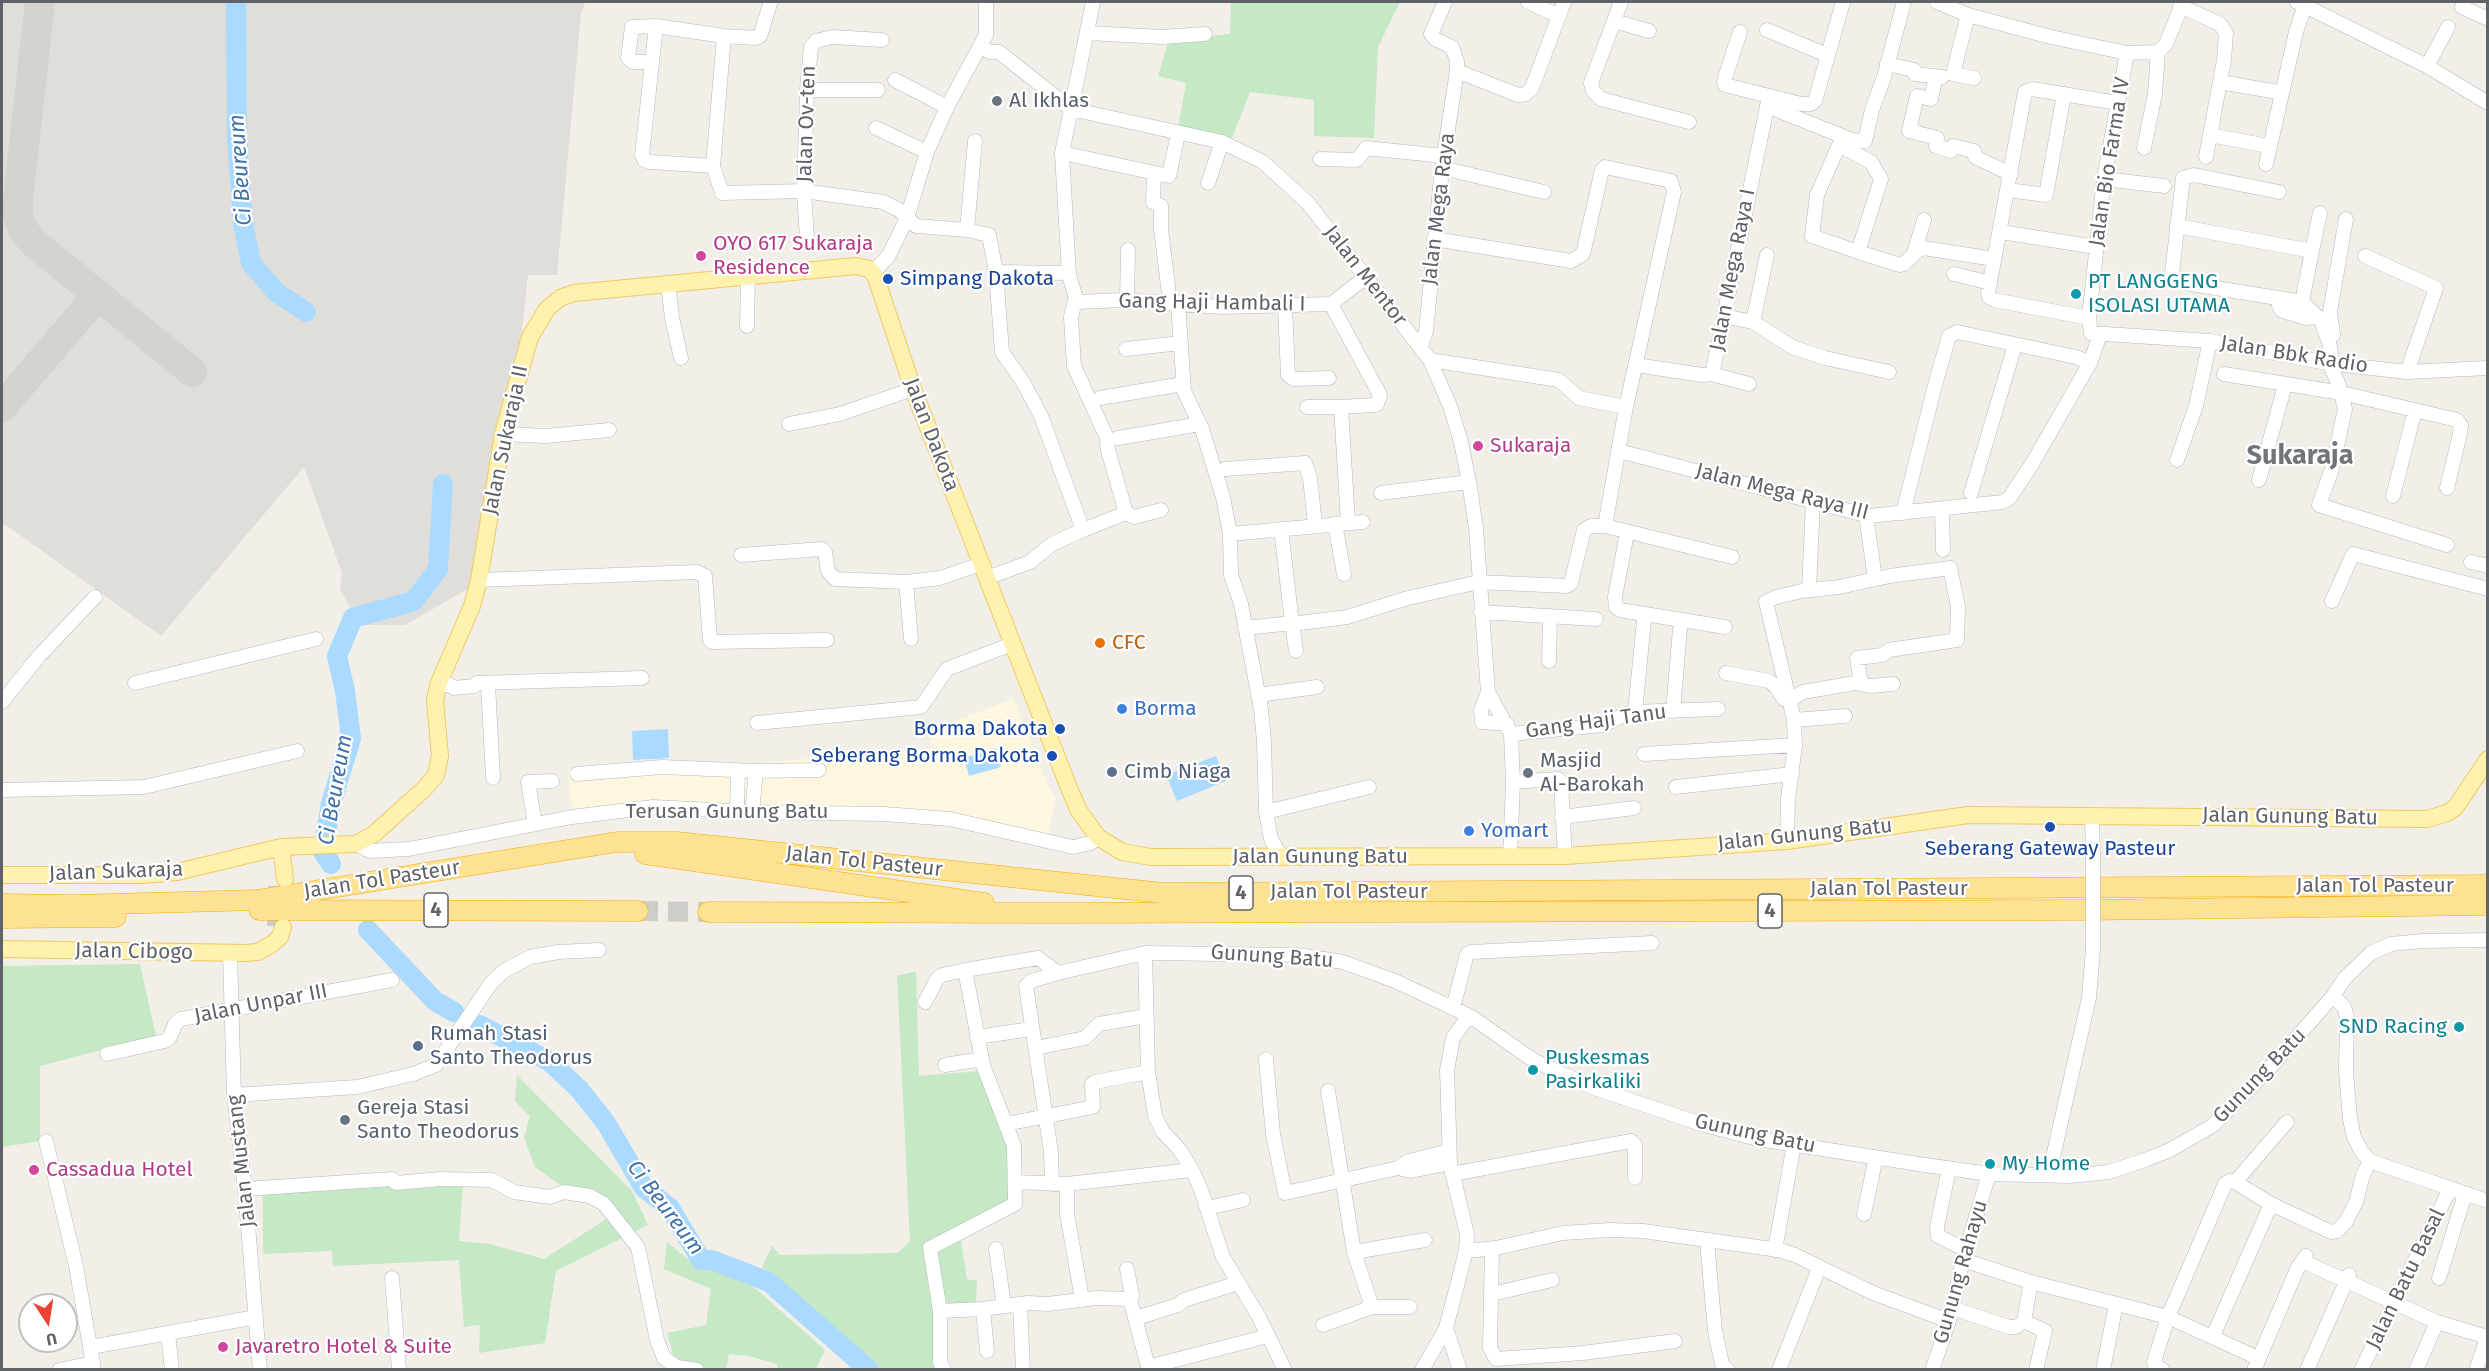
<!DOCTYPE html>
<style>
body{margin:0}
#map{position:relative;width:2489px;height:1371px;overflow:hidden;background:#f1efe8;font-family:"Fira Sans",sans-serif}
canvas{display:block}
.frame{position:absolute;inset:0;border:3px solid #5f6368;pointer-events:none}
.north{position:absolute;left:18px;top:1293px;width:60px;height:60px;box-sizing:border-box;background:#fff;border:2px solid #bfc1c3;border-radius:50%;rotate:168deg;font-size:16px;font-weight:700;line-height:24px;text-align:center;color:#5f6368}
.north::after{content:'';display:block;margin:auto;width:21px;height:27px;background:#ea4335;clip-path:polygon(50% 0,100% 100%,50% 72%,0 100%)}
</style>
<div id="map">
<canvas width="2489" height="1371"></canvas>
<div class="frame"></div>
<div class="north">U</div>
</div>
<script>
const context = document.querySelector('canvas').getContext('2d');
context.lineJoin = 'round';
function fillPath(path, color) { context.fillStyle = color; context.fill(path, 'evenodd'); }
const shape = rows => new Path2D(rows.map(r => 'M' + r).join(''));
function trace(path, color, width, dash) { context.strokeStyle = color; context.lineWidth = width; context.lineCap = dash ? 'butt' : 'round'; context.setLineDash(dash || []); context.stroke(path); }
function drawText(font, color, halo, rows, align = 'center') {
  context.font = font + ' "Fira Sans",sans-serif'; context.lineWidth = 4.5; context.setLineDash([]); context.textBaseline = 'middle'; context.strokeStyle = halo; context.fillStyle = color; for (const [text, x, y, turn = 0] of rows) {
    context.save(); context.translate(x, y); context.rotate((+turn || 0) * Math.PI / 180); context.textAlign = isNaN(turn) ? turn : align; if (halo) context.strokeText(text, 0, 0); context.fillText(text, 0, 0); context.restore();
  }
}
const commercial = shape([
 [1013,699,1047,783,1056,800,1047,838,962,815,644,801,572,809,568,770,668,763,748,764,866,754,868,758,933,748,929,731]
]);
const industrial = shape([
 [2,2,585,2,581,14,557,275,528,275,522,330,481,517,473,586,405,625,361,625,340,590,342,573,304,467,161,636,6,525,2,525]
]);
const green = shape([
 [1231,2,1400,2,1378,47,1374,138,1314,136,1314,100,1250,92,1232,138,1178,128,1186,83,1158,76,1169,40,1230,34],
 [140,964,156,1036,40,1066,40,1141,2,1147,2,966],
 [916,971,919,1076,980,1071,1010,1148,1013,1203,959,1229,967,1279,977,1281,976,1304,933,1310,933,1341,938,1369,941,1369,873,1369,762,1267,772,1246,780,1255,898,1253,910,1241,897,976],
 [517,1075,632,1191,648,1225,556,1271,545,1343,479,1353,480,1325,464,1327,459,1260,333,1266,332,1251,263,1254,263,1195,435,1177,463,1183,459,1241,490,1244,544,1259,608,1218,594,1197,566,1189,535,1167,524,1138,530,1116,515,1101],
 [667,1242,694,1264,749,1283,825,1350,816,1369,777,1369,777,1364,749,1356,729,1354,726,1369,677,1369,667,1333,706,1325,711,1289,664,1269]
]);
const water = shape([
 [668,729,669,758,633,760,632,731],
 [996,748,1001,767,969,776,964,758],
 [1216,756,1226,781,1177,801,1166,775]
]);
const river = shape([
 [236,2,237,137,243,223,251,263,276,292,306,312],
 [331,864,323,852,331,803,351,739,345,691,337,656,353,618,414,601,438,569,443,484],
 [368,930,435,1001,454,1012],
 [479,1025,549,1061,579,1089,606,1123,644,1188,670,1208,701,1260,712,1260,769,1282,869,1370]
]);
const taxiway = shape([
 [40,2,18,198,18,216,24,231,33,242,192,372],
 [2,407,98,295]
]);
const majorTunnel = shape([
 [275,926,277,879]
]);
const highwayTunnel = shape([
 [638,911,708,912]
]);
const minor = shape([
 [1093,2,1062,153,1069,275,1077,302,1123,300,1222,307,1331,304,1366,277],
 [1528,2,1559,16],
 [1621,2,1591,83,1593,91,1601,99,1689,122],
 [1937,2,1968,15,2051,37,2127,53,2158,52,2166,44,2183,2],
 [2297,2,2427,66,2488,103],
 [2463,2,2462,7,2488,19],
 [2180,6,2220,24,2226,33,2224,60,2206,157],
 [1968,15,1953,74,1974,78],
 [1614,21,1649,31],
 [656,26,642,155,644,160,650,162,713,166],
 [1767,30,1827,55],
 [1740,32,1724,81,1725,85,1801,104,1811,104,1815,101,1843,2],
 [1088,33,1162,37,1205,34],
 [724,36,713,166,722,193,804,191,883,202,899,210,916,226,967,230,989,235,996,272,1002,352,1023,382,1041,416,1080,522],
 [980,46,990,52,999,52,1071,109,1222,142,1263,162,1308,203,1430,360,1450,406,1461,442,1469,482,1476,528,1488,692,1511,734,1513,782,1510,857],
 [2127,53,2104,179,2089,318,2091,333,2210,341,2327,363,2407,372,2488,368],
 [651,62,633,62,628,58,632,27,656,26,724,36,756,38,760,36,770,4],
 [1887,64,1914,70,1915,74,1942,77],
 [2427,66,2448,27],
 [1457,71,1518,95,1526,94,1532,88,1564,2],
 [1936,76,1931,99,1917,96,1909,131,1937,138,1936,146,1951,151,1953,146,1974,151,1975,157,2011,174],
 [895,80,947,107],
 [2220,82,2278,92],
 [807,90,878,90],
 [1767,106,1852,140,1865,141,1872,110,1884,77,1904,2],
 [876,128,927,152],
 [2210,135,2263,145],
 [2144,148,2155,94,2158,52],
 [1062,153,1169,176,1178,134],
 [1320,159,1357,160,1366,148,1444,156],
 [2266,164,2296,32,2305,5],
 [1442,168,1544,192],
 [1154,174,1153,202,1161,206,1161,229,1170,303],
 [2104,179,2164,186],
 [1208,183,1222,142],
 [2008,190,2046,195,2064,94],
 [2279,192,2194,175,2183,178,2172,273,2179,281,2191,284,2302,302,2321,320,2329,342,2333,363],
 [2177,226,2312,251,2320,213],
 [967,230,975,141],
 [2001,232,2096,247],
 [807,239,804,191,807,90,811,47,816,41,832,37,882,40],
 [1434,239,1571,261,1583,254,1602,170,1605,167,1671,181,1674,192,1626,407,1605,526,1732,557],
 [1858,252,1881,179,1871,162,1839,145,1817,195,1812,236,1858,252,1900,265,1904,264,1917,251,1924,248,1994,259],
 [1914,253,1924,220],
 [1767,255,1753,322,1792,347,1825,358,1889,372],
 [2365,256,2436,288,2407,372],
 [996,272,1069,273],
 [873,273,889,255,907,218,927,152,947,107,986,35,986,2],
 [1954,274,1990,283],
 [668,283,672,318,681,358],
 [2280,298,2279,306,2282,311,2306,318,2316,317],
 [1127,300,1128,250],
 [1075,301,1071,317,1074,366,1108,440],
 [2302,302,2312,251],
 [1178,303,1184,391,1202,429,1223,497,1230,534],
 [1331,304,1380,395,1377,404,1374,405,1341,407],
 [1285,306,1288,375,1294,379,1329,378],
 [1724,316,1753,322],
 [2089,318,1994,300,1989,297,1988,293,2025,92,2032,89,2118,103],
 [747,326,748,275],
 [2333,335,2330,312,2346,219],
 [1421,346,1426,331,1442,168,1457,71,1457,61,1452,47,1435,39,1431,34,1445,2],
 [1126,349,1181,343],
 [2326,356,2338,383,2345,409,2332,469,2319,505,2447,545],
 [1430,360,1559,380,1579,398,1626,407],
 [1636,365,1702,375,1711,374,1713,370,1769,97],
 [1711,374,1749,384],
 [2224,374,2342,393,2457,420,2461,426,2459,438,2447,488],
 [1100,398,1183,384],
 [1307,407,1341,407,1348,523],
 [789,424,840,414,913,389],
 [503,434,546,436,609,430],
 [1118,438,1200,424],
 [1110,439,1107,443,1108,450,1126,513],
 [1619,451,1869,516,2003,502,2010,497,2032,464,2090,363,2100,335],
 [2177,460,2196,406,2210,341],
 [1225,469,1305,463,1310,478,1315,524],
 [2259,480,2285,385],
 [1381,493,1469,482],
 [1971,493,2015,345],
 [2393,496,2415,410],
 [1942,510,1943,550],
 [1903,513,1935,385,1949,336,1957,332,2076,357,2090,363],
 [1866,515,1875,579],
 [1335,524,1344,574],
 [1281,529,1292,623,1300,623,1347,617,1408,598,1479,582,1567,586,1571,583,1584,530,1591,526,1605,526],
 [1627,533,1615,597,1616,607,1620,610,1725,627],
 [741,555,822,549,825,552,828,571,835,579,906,582,940,578,981,564],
 [2471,562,2488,566],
 [987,578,1030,562,1052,544,1083,530,1126,513,1134,517,1161,510],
 [479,580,697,572,705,576,710,640,712,642,827,640],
 [906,582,911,639],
 [1809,590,1813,500],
 [2332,601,2353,554,2488,589],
 [1481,612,1596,619],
 [1245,628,1292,623,1296,651],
 [1549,661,1550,616],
 [1726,673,1769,681,1776,687,1784,699,1788,700],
 [135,683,316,639],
 [488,684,493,778],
 [438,685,450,685,454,688,474,686,477,683,642,678],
 [1488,692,1481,710,1482,722,1507,724],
 [1258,695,1317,687],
 [1790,700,1803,692,1855,683,1870,686,1893,684],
 [2,702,39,656,95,597],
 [1673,711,1680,629],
 [1635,712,1644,621],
 [1794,720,1845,716],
 [757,723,921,707,947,669,1012,644],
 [1511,734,1603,725,1626,714,1635,712,1718,709],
 [1644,754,1795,745],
 [577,774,662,767,756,771,819,770],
 [1513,782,1558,779,1561,782,1565,856],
 [1676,787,1792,774],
 [2,790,144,787,297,751],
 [737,811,738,770],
 [752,812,756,771],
 [1266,812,1369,787],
 [2092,816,2093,857],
 [1562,817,1634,808],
 [535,824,528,782,552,781],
 [1787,841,1788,799,1795,745,1794,720,1766,602,1776,597,1802,591,1839,587,1890,576,1950,568,1958,606,1957,640,1889,650,1882,655,1857,658,1861,684],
 [356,844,370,851,409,849,572,817,653,807,752,812,884,814,950,819,1073,847,1091,843,1098,837],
 [1281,857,1271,839,1266,812,1264,741,1261,709,1241,604,1231,575,1230,534,1363,522],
 [230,953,234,1095,245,1189,260,1370],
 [1145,953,1148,1072,1155,1116,1163,1132,1180,1150,1192,1170,1200,1187,1223,1257,1259,1317,1285,1370],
 [2333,996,2344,1007,2347,1017,2346,1071,2350,1119,2354,1137,2362,1152,2370,1161,2488,1201],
 [925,1002,937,979,942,975,965,970,1038,958,1058,973],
 [1453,1008,1467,954,1471,952,1652,943],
 [977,1037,1031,1029],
 [1036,1048,1085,1038,1099,1024,1146,1016],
 [107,1054,165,1041,170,1037,175,1024,181,1019,392,980],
 [1266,1059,1273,1134,1285,1193,1398,1168,1409,1161,1449,1151],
 [945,1065,982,1059],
 [1328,1091,1354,1252,1372,1307,1410,1307],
 [234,1095,357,1087,413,1074,436,1065,491,983,504,971,530,957,558,952,599,950],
 [1006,1124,1093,1107,1092,1084,1095,1082,1148,1072],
 [46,1141,76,1266,94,1370],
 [1398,1168,1411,1171,1450,1163],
 [1949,1168,1937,1227,1938,1236,1966,1250],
 [1452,1174,1631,1141,1635,1145,1635,1178],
 [2049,1175,2089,998,2093,949],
 [1015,1182,1067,1184,1192,1170],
 [2235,1182,2271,1204,2331,1232,2337,1231,2345,1223,2356,1202,2363,1175,2370,1161],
 [1052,1184,1051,1152,1026,986,1031,981,1058,973,1145,953,1297,955,1343,962,1395,981,1453,1008,1473,1018,1533,1060,1560,1073,1594,1088,1701,1124,1758,1139,1925,1165,1989,1174,2070,1176,2109,1172,2145,1160,2170,1150,2212,1126,2269,1069,2333,996,2345,978,2371,953,2391,944,2423,941,2488,940],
 [1067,1184,1067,1214,1082,1299],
 [245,1189,392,1179,396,1183,440,1179,492,1180,514,1192,550,1197,564,1192,590,1196,604,1204,638,1247,657,1340,664,1358,677,1367,697,1370],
 [1207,1208,1243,1200],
 [1864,1214,1876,1157],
 [1707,1241,1715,1331,1722,1364,1728,1370],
 [996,1249,1004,1306],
 [1492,1249,1490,1348,1496,1359,1583,1353,1675,1341],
 [1775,1250,1794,1144],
 [1466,1251,1496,1248,1563,1233,1609,1230,1643,1231,1779,1250,1795,1255,1873,1293,1949,1321],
 [1354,1252,1425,1240],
 [1963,1260,2031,1282,2168,1317,2258,1358],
 [2302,1261,2437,1322,2484,1336,2485,1344,2476,1370],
 [1127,1269,1132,1296,1130,1299,1149,1370],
 [392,1278,399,1370],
 [2439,1278,2465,1194],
 [1492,1294,1552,1280],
 [1020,1304,1023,1370],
 [1952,1308,2009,1327,2016,1327,2024,1321,2031,1282],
 [983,1309,987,1351],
 [940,1311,983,1309,1028,1303,1048,1304,1096,1298,1130,1299],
 [1136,1318,1178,1305,1184,1300,1238,1283],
 [2024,1321,2045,1331,2036,1370],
 [1323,1325,1372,1307],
 [168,1333,172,1370],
 [2213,1336,2268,1211],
 [91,1347,256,1317],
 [1148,1367,1268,1336],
 [59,1370,93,1363],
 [944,1370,940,1362,940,1311,930,1248,1015,1204,1014,1146,983,1065,965,970],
 [1422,1370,1446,1328],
 [1460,1370,1446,1328,1466,1251,1467,1234,1450,1163,1447,1070,1453,1038,1465,1021,1473,1018],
 [1779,1370,1819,1268],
 [1932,1370,1949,1321,1963,1260,1989,1174],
 [2103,1370,2116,1304],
 [2163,1370,2155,1366,2154,1362,2168,1317,2225,1184,2229,1181,2235,1182,2287,1122],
 [2254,1370,2298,1267,2306,1256],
 [2307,1370,2349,1275],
 [2361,1370,2450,1189],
 [2416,1370,2437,1322]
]);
const major = shape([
 [281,847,285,879],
 [2,875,142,875,177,872,281,847,356,844,374,834,424,789,436,775,440,756,435,701,438,685,472,606,479,580,503,434,530,337,547,309,560,298,574,293,856,266,869,269,875,275,913,389,1071,793,1079,811,1098,837,1122,852,1151,857,1565,856,1787,841,1968,815,2427,819,2447,813,2455,808,2488,759],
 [2,949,245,953,258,952,272,944,280,937,283,927]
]);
const highway = shape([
 [645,854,984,903],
 [2,904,74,905,257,900,617,842,677,842,1163,893,2488,885],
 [259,910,638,911],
 [708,912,1053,913,2082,910,2488,905],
 [2,918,116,917]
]);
const minorBridge = shape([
 [2093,857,2093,949]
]);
const markers = [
 [997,101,6,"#6b7280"],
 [701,256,6,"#d1479c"],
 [888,279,6,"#1a4fb4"],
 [2076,294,6,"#0f9aa8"],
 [1478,446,6,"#d1479c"],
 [1100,643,6,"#e8710a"],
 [1122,709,6,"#3f7fe0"],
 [1060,729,6,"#1a4fb4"],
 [1052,756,6,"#1a4fb4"],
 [1112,772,6,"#5c6f8a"],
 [1528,773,6,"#6b7280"],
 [2050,827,6,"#1a4fb4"],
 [1469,831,6,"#3f7fe0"],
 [2459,1027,6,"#0f9aa8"],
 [418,1046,6,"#5c6f8a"],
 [1533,1070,6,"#0f9aa8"],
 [345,1120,6,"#6b7280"],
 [1990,1164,6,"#0f9aa8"],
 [34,1170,6,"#d1479c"],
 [223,1347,6,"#d1479c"]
];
const shields = [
 [1241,893,24],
 [436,910,24],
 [1770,911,24]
];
const shieldNames = [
 ["4",1241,893],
 ["4",436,910],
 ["4",1770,911]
];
const worshipNames = [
 ["Al Ikhlas",1009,101],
 ["Masjid",1540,761],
 ["Al-Barokah",1540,785],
 ["Gereja Stasi",357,1108],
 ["Santo Theodorus",357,1132]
];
const streetNames = [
 ["Jalan Ov-ten",807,124,-88],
 ["Jalan Bio Farma IV",2110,162,-81],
 ["Jalan Mega Raya",1439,209,-83],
 ["Jalan Mega Raya I",1733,270,-79],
 ["Jalan Mentor",1365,276,52],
 ["Gang Haji Hambali I",1212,303,1],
 ["Jalan Bbk Radio",2294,355,9],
 ["Jalan Dakota",931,435,69],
 ["Jalan Sukaraja II",506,440,-78],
 ["Jalan Mega Raya III",1782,492,14],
 ["Gang Haji Tanu",1596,722,-8],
 ["Terusan Gunung Batu",727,812],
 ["Jalan Gunung Batu",2290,817,1],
 ["Jalan Gunung Batu",1805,835,-6],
 ["Jalan Gunung Batu",1320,857],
 ["Jalan Tol Pasteur",864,862,6],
 ["Jalan Sukaraja",116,872,-2],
 ["Jalan Tol Pasteur",382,880,-9],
 ["Jalan Tol Pasteur",2375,886],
 ["Jalan Tol Pasteur",1889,889],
 ["Jalan Tol Pasteur",1349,892],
 ["Jalan Cibogo",134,952,1],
 ["Gunung Batu",1272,957,4],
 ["Jalan Unpar III",261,1004,-11],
 ["Gunung Batu",2260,1076,-46],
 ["Gunung Batu",1755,1134,12],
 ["Jalan Mustang",242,1161,-96],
 ["Gunung Rahayu",1961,1272,-74],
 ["Jalan Batu Basal",2406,1279,-64]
];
const hotelNames = [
 ["OYO 617 Sukaraja",713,244],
 ["Residence",713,268],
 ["Sukaraja",1490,446],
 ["Cassadua Hotel",46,1170],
 ["Javaretro Hotel & Suite",235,1347]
];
const transitNames = [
 ["Simpang Dakota",900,279,"left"],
 ["Borma Dakota",1048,729],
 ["Seberang Borma Dakota",1040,756],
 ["Seberang Gateway Pasteur",2050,849,"center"]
];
const cultureNames = [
 ["PT LANGGENG",2088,282],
 ["ISOLASI UTAMA",2088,306],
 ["SND Racing",2447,1027,"right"],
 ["Puskesmas",1545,1058],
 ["Pasirkaliki",1545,1082],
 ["My Home",2002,1164]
];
const foodNames = [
 ["CFC",1112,643]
];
const shopNames = [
 ["Borma",1134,709],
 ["Yomart",1481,831]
];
const serviceNames = [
 ["Cimb Niaga",1124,772],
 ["Rumah Stasi",430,1034],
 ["Santo Theodorus",430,1058]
];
const waterNames = [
 ["Ci Beureum",241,170,-94],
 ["Ci Beureum",336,790,-80],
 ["Ci Beureum",665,1208,53]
];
const districtNames = [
 ["Sukaraja",2300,456]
];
fillPath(commercial, '#fef7e0');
fillPath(industrial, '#e0deda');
fillPath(green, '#c5e8c5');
fillPath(water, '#aadaff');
trace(river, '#aadaff', 20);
trace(taxiway, '#d4d3d0', 30);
trace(majorTunnel, '#ccccc8', 16, [16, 8]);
trace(highwayTunnel, '#ccccc8', 20, [20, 10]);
trace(minor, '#b5b8bc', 15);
trace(major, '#f2c960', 18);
trace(highway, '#f9ab00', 21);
trace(minor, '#fff', 14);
trace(major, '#fff2af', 16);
trace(highway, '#fde293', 20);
trace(minorBridge, '#b5b8bc', 15, []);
trace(minorBridge, '#fff', 14);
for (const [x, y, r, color] of markers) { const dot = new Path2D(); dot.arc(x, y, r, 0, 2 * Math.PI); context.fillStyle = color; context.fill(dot); trace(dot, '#fff', 2); }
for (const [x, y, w] of shields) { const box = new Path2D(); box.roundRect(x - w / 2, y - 17, w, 34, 4.5); context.fillStyle = '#fff'; context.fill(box); trace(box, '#5f6368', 1.5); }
drawText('bold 20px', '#5f6368', null, shieldNames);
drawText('21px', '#5b616d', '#fff', worshipNames, 'left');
drawText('21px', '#5f6368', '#fff', streetNames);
drawText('21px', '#b23c85', '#fff', hotelNames, 'left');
drawText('21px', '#164399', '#fff', transitNames, 'right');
drawText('21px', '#0d838f', '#fff', cultureNames, 'left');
drawText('21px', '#c56008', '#fff', foodNames, 'left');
drawText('21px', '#366cbe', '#fff', shopNames, 'left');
drawText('21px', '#4e5e75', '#fff', serviceNames, 'left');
drawText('italic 22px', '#4174aa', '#fff', waterNames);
drawText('bold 27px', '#70757a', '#fff', districtNames);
</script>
